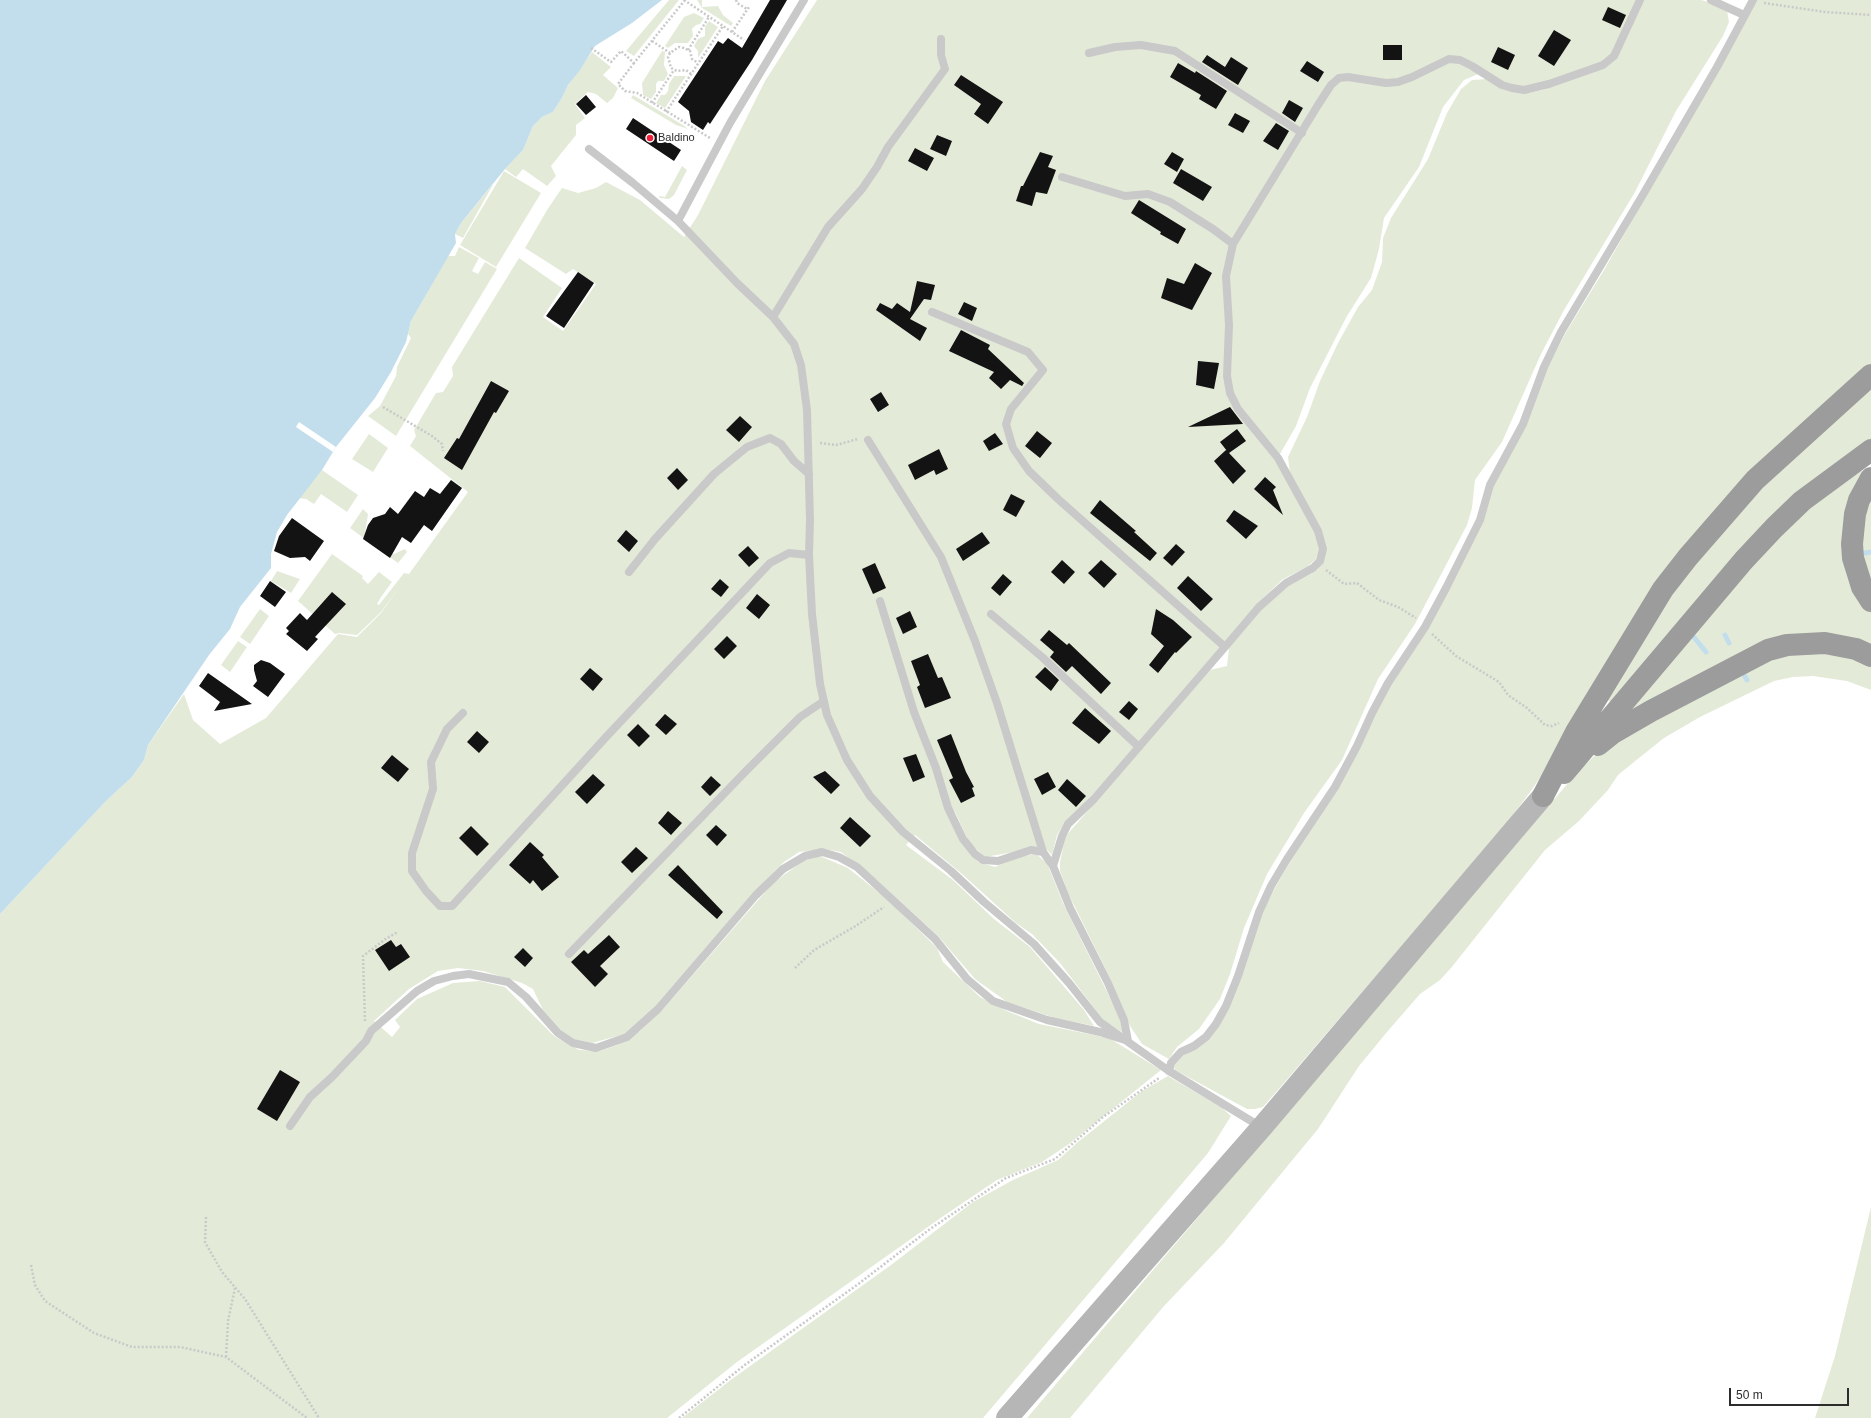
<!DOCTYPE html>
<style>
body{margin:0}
#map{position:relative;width:1871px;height:1418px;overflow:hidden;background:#fff;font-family:Arial,sans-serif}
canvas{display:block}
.scale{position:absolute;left:1729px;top:1388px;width:120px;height:18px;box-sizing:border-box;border:2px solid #2c2c2c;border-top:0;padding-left:5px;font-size:12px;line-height:14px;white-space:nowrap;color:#2c2c2c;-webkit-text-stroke:3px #fff;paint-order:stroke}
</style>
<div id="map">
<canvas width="1871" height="1418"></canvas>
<div class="scale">50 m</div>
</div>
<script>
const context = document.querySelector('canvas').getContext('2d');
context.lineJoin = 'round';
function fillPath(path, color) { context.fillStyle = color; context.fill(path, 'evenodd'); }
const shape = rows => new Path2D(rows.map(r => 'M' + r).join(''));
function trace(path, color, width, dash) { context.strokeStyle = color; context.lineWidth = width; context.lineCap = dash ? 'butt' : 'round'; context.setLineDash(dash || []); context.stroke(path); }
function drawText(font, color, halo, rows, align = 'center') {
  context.font = font + ' Arial,sans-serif'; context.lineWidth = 4; context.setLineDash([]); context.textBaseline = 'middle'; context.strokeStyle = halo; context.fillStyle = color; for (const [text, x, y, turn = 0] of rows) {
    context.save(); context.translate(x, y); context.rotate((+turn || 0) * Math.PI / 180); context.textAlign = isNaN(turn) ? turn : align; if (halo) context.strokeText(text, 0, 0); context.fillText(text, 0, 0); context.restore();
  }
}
const green = shape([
 [669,0,679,0,634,56,626,51],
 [697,0,702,0,702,7,718,6,723,15,733,23,731,26,702,8],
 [817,0,1638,0,1610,56,1600,65,1572,74,1522,88,1478,74,1464,80,1443,107,1419,167,1384,218,1379,249,1371,278,1347,316,1310,388,1296,426,1276,461,1319,540,1319,551,1316,559,1307,567,1283,579,1262,599,1098,789,1064,824,1057,835,1052,855,1047,850,1032,847,1014,852,985,857,969,842,955,812,949,815,961,842,978,862,995,867,1013,858,1036,854,1047,863,1063,903,1119,1016,1123,1033,1104,1021,1060,963,1032,934,1016,923,962,874,915,835,906,845,953,880,994,919,1030,947,1084,1010,1094,1026,1055,1018,1007,1002,975,979,938,936,879,882,841,852,824,849,799,852,784,862,755,891,653,1009,625,1034,592,1043,568,1038,543,1010,533,989,522,983,483,971,458,968,438,971,409,989,374,1021,392,1037,400,1027,395,1020,417,999,453,983,480,981,505,987,554,1036,579,1050,600,1051,617,1045,640,1031,664,1008,773,883,803,861,820,856,848,868,887,899,937,948,943,962,980,997,1007,1011,1039,1024,1109,1038,1161,1070,1069,1144,1042,1162,997,1180,942,1217,737,1362,667,1418,0,1418,0,914,106,801,132,777,144,760,148,745,184,694,193,720,220,744,266,718,338,634,357,637,381,613,400,586,381,612,357,635,339,633,335,634,298,601,332,554,363,576,362,578,368,584,379,572,392,582,381,597,377,604,379,605,404,573,409,574,468,492,410,446,416,436,414,430,436,393,443,392,453,376,452,367,519,258,562,288,543,317,563,331,596,284,573,269,566,274,525,248,547,210,562,188,578,193,596,188,606,182,640,200,684,237,698,215,765,81],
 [1643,0,1701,0,1719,5,1727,10,1729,22,1723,36,1676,111,1635,192,1564,310,1541,354,1502,442,1475,480,1472,508,1467,525,1415,624,1378,679,1342,760,1304,813,1267,874,1244,928,1230,974,1220,999,1199,1029,1177,1047,1169,1059,1142,1044,1130,1026,1111,980,1068,893,1060,871,1060,862,1065,837,1210,670,1227,666,1229,648,1269,601,1284,588,1311,574,1318,569,1324,559,1326,547,1290,474,1288,457,1307,417,1320,381,1338,343,1358,307,1372,290,1382,262,1383,238,1391,218,1428,159,1447,113,1461,89,1472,80,1487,79,1526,93,1543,90,1594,72,1608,64],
 [1757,0,1871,0,1871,367,1751,477,1528,795,1502,829,1284,1083,1263,1107,1255,1109,1247,1109,1175,1070,1174,1066,1183,1056,1208,1040,1262,913,1275,888,1391,685,1427,630,1493,486,1525,426,1547,369,1565,334,1604,270],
 [694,13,704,18,700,24,696,25,692,29,693,36,688,43,675,43,668,48,665,46,684,17],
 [709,21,718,27,698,58,698,51,694,46,698,39,705,36,705,27],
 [662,51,665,52,664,65,668,74,664,81,658,81,656,84,656,92,651,99,643,95,642,83],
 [592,52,611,67,603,75,618,88,613,98,607,103,596,94,588,92,575,104,585,118,576,125,576,135,551,166,556,176,547,186,523,169,516,177,505,169,523,150,533,126,542,117,553,112,562,98,568,85],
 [674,76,686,76,665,108,656,103,661,95,665,95,668,91,669,84],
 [633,95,683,125,688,129,676,125,631,98],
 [682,166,687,170,674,195,669,199,660,198,659,196,665,197],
 [504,171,541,193,496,267,460,245],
 [494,183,463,238,455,234,461,223],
 [459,247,479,258,472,271,478,274,485,262,497,269,396,436,368,416,380,406,396,376,397,367,411,338,408,334,411,321,448,256,455,256],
 [1871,384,1871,442,1613,704,1605,698,1639,641,1712,536],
 [369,434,388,448,373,472,352,459],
 [1858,467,1864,474,1854,498,1871,610,1871,649,1825,637,1632,713,1628,708,1779,533],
 [322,470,358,495,347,512,321,494,314,504,306,499,299,498],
 [1871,490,1871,592,1858,531],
 [363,509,368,514,365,533,374,544,388,553,394,554,405,549,407,552,398,563,350,528],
 [277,571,300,579,291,593,271,581],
 [260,609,269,616,250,644,240,637],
 [238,641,247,647,230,672,221,665],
 [1809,649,1871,663,1871,690,1847,681,1813,676,1793,677,1774,681,1700,717,1664,738,1634,762,1618,775,1608,790,1579,821,1545,850,1451,968,1440,980,1420,994,1387,1032,1359,1066,1318,1129,1224,1243,1164,1306,1070,1418,1027,1418,1580,769,1602,749,1770,656],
 [1168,1076,1221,1107,1231,1116,1208,1153,983,1418,682,1418,732,1379,891,1265,973,1202,1013,1180,1058,1160,1078,1142,1142,1091],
 [1871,1207,1871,1418,1815,1418,1835,1356]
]);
const water = shape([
 [0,0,662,0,632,23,595,46,580,70,568,85,562,98,553,112,542,117,533,126,523,150,505,169,461,223,455,234,456,243,411,321,406,342,391,372,375,398,336,447,322,470,287,515,277,532,271,554,271,568,240,607,230,629,209,655,148,745,144,760,132,777,106,801,0,914]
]);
const pier = shape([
 [299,422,336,447,333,452,296,427]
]);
const stream = shape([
 [1860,554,1871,552],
 [1725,635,1729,643],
 [1693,636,1706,652],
 [1743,673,1747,680]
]);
const building = shape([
 [770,0,787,0,752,60,710,124,708,122,703,130,691,122,689,111,678,102,718,41,723,44,728,38,742,48],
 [1608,7,1626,15,1620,28,1602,20],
 [1554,30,1571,40,1554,66,1538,56],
 [1383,45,1402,45,1402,60,1383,60],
 [1498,47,1515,55,1508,70,1491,62],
 [1207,55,1225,67,1231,57,1248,68,1238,85,1202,62],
 [1307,61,1324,72,1318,82,1300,71],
 [1178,63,1195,73,1196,71,1227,91,1216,109,1199,99,1201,95,1170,77],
 [961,75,1003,102,988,124,974,114,981,104,954,85],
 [586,95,596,107,586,115,576,104],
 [1289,100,1303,108,1295,122,1282,113],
 [1235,113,1250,121,1243,133,1228,125],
 [633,118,681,150,674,161,626,129],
 [1276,123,1289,131,1278,150,1263,141],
 [937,135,952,141,946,156,930,149],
 [915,148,934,158,927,171,908,161],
 [1040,152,1053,156,1048,167,1056,170,1047,194,1036,192,1032,206,1016,201,1021,186,1023,186],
 [1172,152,1184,159,1177,172,1164,164],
 [1181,169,1212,187,1203,201,1173,183],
 [1139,200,1186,229,1178,244,1160,234,1161,232,1131,213],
 [1195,263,1212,273,1192,310,1161,298,1167,278,1184,284],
 [578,272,594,283,564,328,546,316],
 [917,281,935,285,931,300,924,299,910,319,927,328,920,341,876,310,880,303,892,309,897,303,910,312],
 [964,302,977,308,972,321,958,314],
 [961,330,990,345,988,349,1024,383,1022,386,1010,380,1001,389,989,378,994,372,949,351],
 [1198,361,1219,363,1214,389,1196,385],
 [491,381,509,391,496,413,494,412,462,470,444,458,457,438,459,439],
 [881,392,889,405,878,412,870,399],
 [1230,407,1243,424,1188,427],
 [740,416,752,427,739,442,726,430],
 [1237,429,1246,441,1229,453,1246,471,1233,484,1214,461,1226,450,1227,451,1220,442],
 [1037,431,1052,443,1040,458,1025,446],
 [995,433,1003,444,989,451,983,441],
 [939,449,948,469,936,475,934,470,915,480,908,465],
 [677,468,688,480,678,490,667,478],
 [1265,477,1276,487,1273,490,1283,515,1254,489],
 [451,480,462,488,432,531,424,525,411,543,402,537,390,558,363,539,368,525,373,518,385,514,390,507,398,514,415,491,424,497,430,488,440,494],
 [1011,494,1025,501,1016,517,1003,510],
 [1100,500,1136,531,1134,532,1157,553,1150,561,1090,513],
 [1234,510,1258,526,1246,539,1226,521],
 [292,518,324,541,310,561,305,557,290,558,274,551,279,536],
 [626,530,638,541,629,552,617,541],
 [982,532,990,543,963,561,956,549],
 [1176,544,1185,552,1172,566,1163,558],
 [748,546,759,558,749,567,738,555],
 [1062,560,1075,572,1064,584,1051,572],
 [1101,560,1117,574,1104,588,1088,573],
 [875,563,886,588,873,594,862,569],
 [1003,574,1012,582,1000,596,991,588],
 [1188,576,1213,599,1201,611,1177,588],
 [720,579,729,587,721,597,711,589],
 [270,581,286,592,275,607,260,596],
 [332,592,346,604,315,637,318,639,307,651,286,634,289,631,286,628,300,613,307,620],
 [757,594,770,605,759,619,746,608],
 [1156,609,1173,620,1192,637,1176,653,1175,652,1158,673,1149,665,1164,646,1151,634],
 [910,611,917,627,903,634,896,618],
 [1049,630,1067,645,1069,643,1111,683,1101,694,1072,666,1066,672,1050,657,1054,652,1040,640],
 [727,636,737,646,724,659,714,649],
 [928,654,938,678,942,677,951,698,925,708,917,687,920,685,911,661],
 [261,660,270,663,285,674,268,697,253,686,257,681,254,670,254,665],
 [1045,667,1059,680,1051,691,1035,677],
 [590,668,603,679,593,691,580,679],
 [208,673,252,704,214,711,220,702,199,686],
 [1129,701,1138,709,1129,720,1119,712],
 [1085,708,1111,731,1099,744,1072,723],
 [665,714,677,724,666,735,655,725],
 [638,724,650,736,639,747,627,735],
 [477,731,489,742,479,753,467,742],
 [951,734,966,772,974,787,972,788,975,796,961,803,949,780,953,778,937,740],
 [916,754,925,777,913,782,903,758],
 [392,755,409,769,398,782,381,768],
 [825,771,840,785,831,794,813,777],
 [1048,772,1056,787,1042,795,1034,779],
 [593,774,605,785,587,804,575,792],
 [711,776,721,785,710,796,701,787],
 [1067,779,1086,796,1076,807,1058,790],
 [668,811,682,823,671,835,658,823],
 [850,817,871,836,860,847,840,828],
 [716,825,727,835,717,846,706,835],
 [471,826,489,844,477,856,459,838],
 [530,842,544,855,542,857,559,877,542,891,533,880,530,884,509,865],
 [636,847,648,858,632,873,621,862],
 [678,865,723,912,717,919,668,875],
 [609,935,620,947,600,966,608,974,595,987,571,962,584,950,588,954],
 [391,940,396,947,401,944,410,957,389,971,375,950],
 [523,948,533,958,525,967,514,957],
 [280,1070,300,1082,277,1121,257,1109]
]);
const path = shape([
 [684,0,723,26],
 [736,0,737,3,747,9],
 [1764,3,1825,12,1871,15],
 [732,32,749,7],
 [652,41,670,53],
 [591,48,611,62,621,51,634,63,685,0],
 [688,50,709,17],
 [634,63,618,84,625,91,637,93,710,138],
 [691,74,686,70,677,71,671,68,668,57,670,53,679,47,684,48,690,51,692,59,698,63],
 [652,103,674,70],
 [666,112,723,26,744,40],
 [383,407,432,436,442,444,443,451],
 [820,443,836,445,858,439],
 [1326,570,1344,584,1357,583,1379,600,1398,607,1416,618],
 [1432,634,1456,656,1499,682,1508,695,1527,708,1545,725,1552,726,1559,723],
 [795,968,814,950,854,927,884,907],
 [365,1021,363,956,387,938,398,932],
 [206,1217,205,1242,222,1272,245,1299,319,1418],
 [31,1265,35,1285,45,1301,94,1333,132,1347,180,1347,226,1357,307,1418],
 [226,1357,228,1321,235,1288],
 [679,1418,746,1364,857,1285,930,1229,1006,1178,1055,1159,1103,1117,1159,1078]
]);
const service = shape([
 [1711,0,1744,15],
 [1089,53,1115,47,1141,45,1175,51,1302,133],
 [589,149,633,183,678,221,737,283,773,317,794,344,801,365,807,410,810,520,809,555,812,614,820,684,827,715,847,760,870,796,903,832,951,871,984,902,1034,944,1069,983,1100,1022,1169,1071,1261,1127],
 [1062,177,1125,196,1148,194,1170,202,1213,229,1233,244],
 [678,221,730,123,804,0],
 [932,312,1028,352,1043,370,1011,409,1006,424,1013,448,1029,471,1058,499,1225,647,1094,799,1068,824,1062,836,1053,866],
 [773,317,828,227,862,189,877,167,888,147,945,69,941,55,941,39],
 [629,572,655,539,714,474,747,447,770,438,781,444,794,461,809,474],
 [880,601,914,712,936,768,948,808,963,839,975,854,983,860,998,861,1031,850,1043,852],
 [991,614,1042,657,1139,747],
 [1225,647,1259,607,1286,583,1313,568,1320,561,1323,549,1318,531,1278,458,1238,409,1230,393,1227,376,1229,325,1226,276,1233,244,1318,105,1331,85,1339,78,1348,77,1386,83,1398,82,1412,77,1449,59,1460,60,1472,66,1502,85,1512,88,1524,90,1549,84,1603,65,1614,56,1640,0],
 [463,713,447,729,431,762,433,789,412,853,412,871,426,891,440,906,452,906,607,736,770,563,789,553,809,555],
 [569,954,747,770,800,717,824,701],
 [1169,1071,1171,1063,1181,1052,1194,1046,1206,1037,1216,1024,1226,1006,1238,976,1259,912,1271,886,1287,859,1335,787,1357,746,1372,713,1388,683,1425,627,1446,588,1480,520,1490,485,1523,424,1544,367,1561,332,1641,198,1717,67,1753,0],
 [290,1126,310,1097,332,1077,366,1041,371,1031,417,991,434,981,453,976,469,974,508,982,526,997,558,1033,573,1043,596,1048,627,1037,658,1009,756,895,783,869,805,856,822,852,839,857,857,867,935,939,967,979,993,1001,1047,1020,1100,1032,1128,1041,1124,1020,1108,983,1070,908,1053,866,1043,852,997,703,975,641,941,557,868,440]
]);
const secondary = shape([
 [1007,1418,1262,1127,1543,796]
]);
const trunk = shape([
 [1871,478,1859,500,1855,514,1852,544,1853,558,1858,574,1862,587,1871,601],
 [1598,745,1613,733,1651,711,1768,650,1787,645,1825,643,1856,649,1871,656],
 [1564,773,1744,560,1774,528,1802,501,1871,450],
 [1543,796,1576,732,1663,589,1688,557,1755,480,1871,375]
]);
const markers = [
 [650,138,4,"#ef213b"]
];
const poiNames = [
 ["Baldino",658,138]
];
fillPath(green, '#e3ebd8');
fillPath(water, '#c2deec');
fillPath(pier, '#fff');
trace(stream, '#c2deec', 5);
fillPath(building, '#131313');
trace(path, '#c9c9c9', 2.5, [2, 2]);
trace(service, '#c9c9c9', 8);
trace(secondary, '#b6b6b6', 22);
trace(trunk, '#9c9c9c', 22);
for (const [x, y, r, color] of markers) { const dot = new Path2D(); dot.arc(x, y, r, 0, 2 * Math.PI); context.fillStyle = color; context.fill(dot); trace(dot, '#fff', 1.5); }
drawText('11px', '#2c2c2c', '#fff', poiNames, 'left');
</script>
